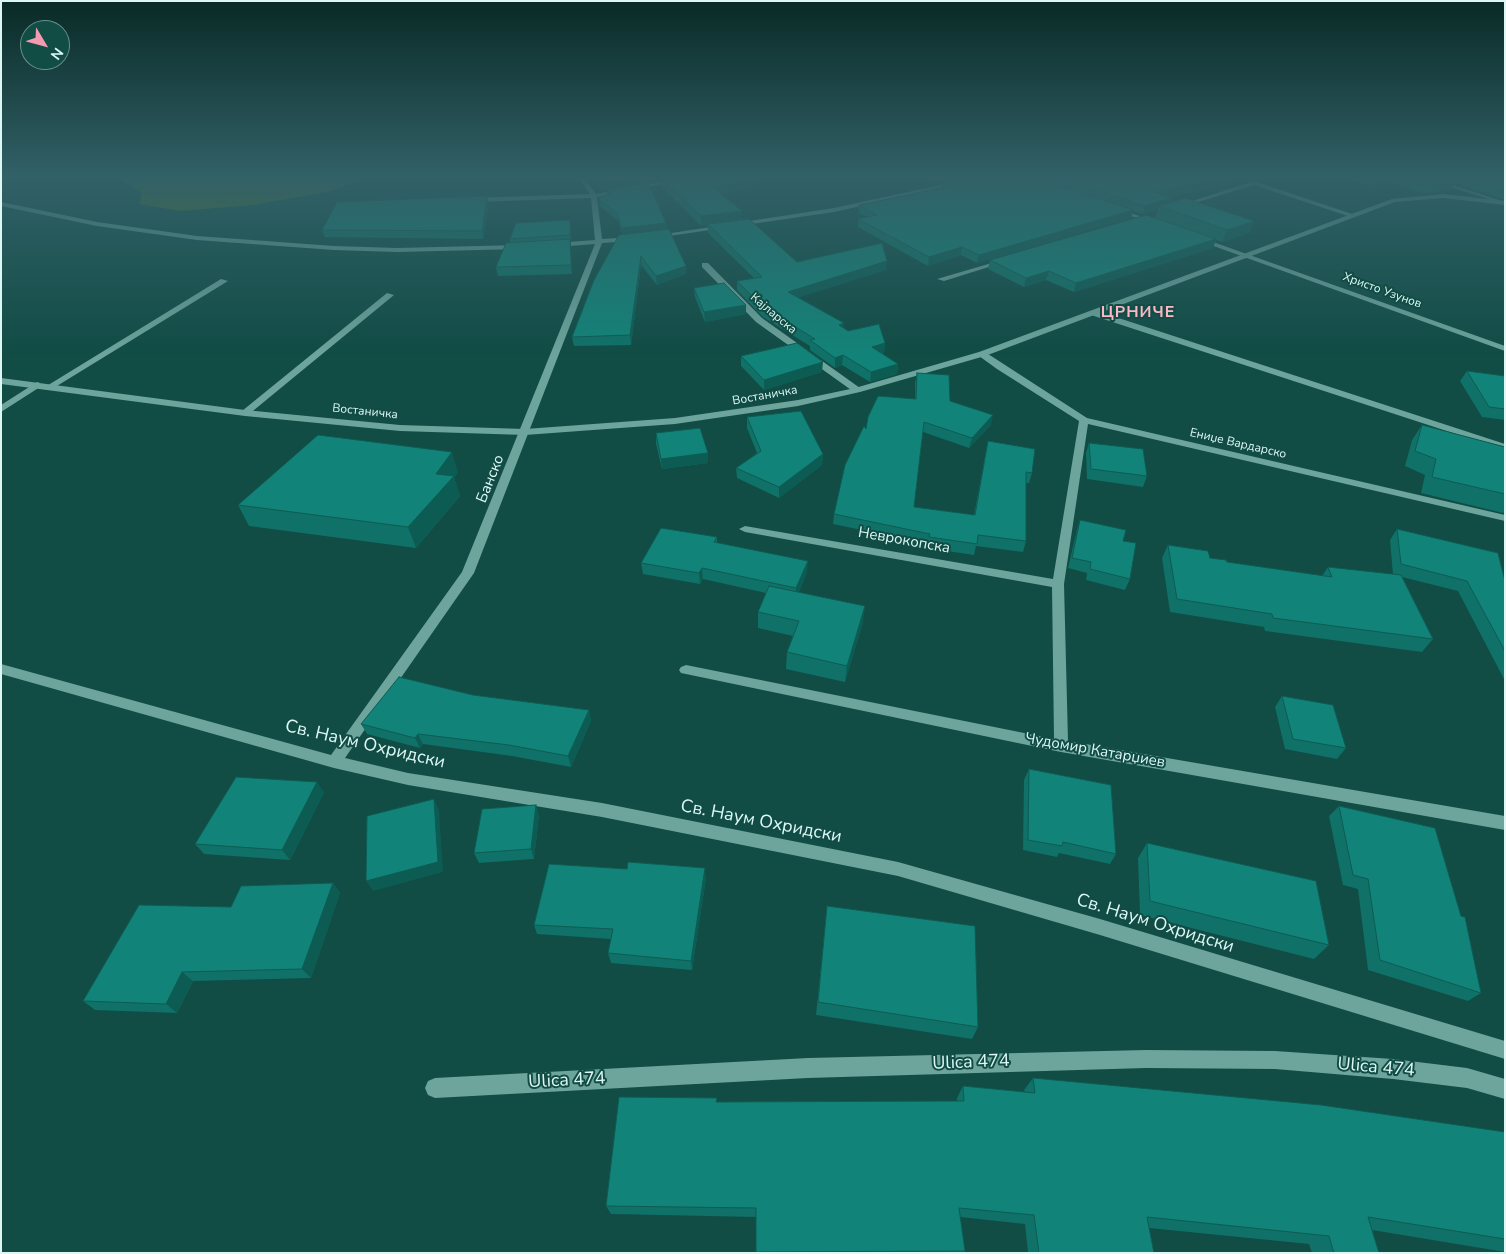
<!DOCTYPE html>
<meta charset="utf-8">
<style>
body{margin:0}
#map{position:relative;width:1506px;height:1254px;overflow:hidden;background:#114c45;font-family:"Nunito Sans",sans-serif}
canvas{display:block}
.frame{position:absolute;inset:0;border:2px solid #ddf8f4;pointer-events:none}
.north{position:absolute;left:20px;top:20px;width:50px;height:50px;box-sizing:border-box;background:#114c45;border:1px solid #63918b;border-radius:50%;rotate:127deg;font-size:14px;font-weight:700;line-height:20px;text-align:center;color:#ddf8f4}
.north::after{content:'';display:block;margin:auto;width:18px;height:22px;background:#f29aaf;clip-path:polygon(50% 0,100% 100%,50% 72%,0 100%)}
</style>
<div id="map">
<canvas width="1506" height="1254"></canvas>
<div class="frame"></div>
<div class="north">N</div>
</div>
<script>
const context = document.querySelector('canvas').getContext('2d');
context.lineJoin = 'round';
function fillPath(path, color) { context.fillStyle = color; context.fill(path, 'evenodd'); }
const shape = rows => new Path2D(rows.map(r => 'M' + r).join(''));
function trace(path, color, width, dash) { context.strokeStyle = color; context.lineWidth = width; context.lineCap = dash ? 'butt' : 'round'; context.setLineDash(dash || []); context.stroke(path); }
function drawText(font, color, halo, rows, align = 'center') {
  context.font = font + ' "Nunito Sans",sans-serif'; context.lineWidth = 4; context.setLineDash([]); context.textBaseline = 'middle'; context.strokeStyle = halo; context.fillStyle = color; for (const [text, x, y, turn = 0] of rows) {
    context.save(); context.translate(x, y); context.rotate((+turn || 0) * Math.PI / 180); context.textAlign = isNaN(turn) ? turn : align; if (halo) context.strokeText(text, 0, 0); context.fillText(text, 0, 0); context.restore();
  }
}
const green = shape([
 [119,179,363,179,327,192,253,205,181,211,139,204,142,193]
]);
const minor = shape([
 [579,179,585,179,596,194,675,179,689,179,597,197,602,239,632,237,635,239,632,241,602,243,474,573,345,758,408,773,602,803,898,862,1100,919,1505,1041,1505,1059,1100,935,898,876,602,817,408,785,334,768,1,674,1,664,331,755,462,572,595,244,555,247,552,245,555,243,595,240,591,198,472,202,469,200,472,198,590,194,579,179],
 [968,179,981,179,834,212,655,238,652,236,834,208,968,179],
 [1424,179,1434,179,1505,202,1505,204,1424,179],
 [1254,181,1352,214,1353,215,1348,216,1254,185,1182,207,1177,206,1254,181],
 [1,202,97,222,197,236,334,246,397,248,520,245,523,247,520,249,397,252,334,250,197,240,97,226,1,206,1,202],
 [1115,209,1119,209,1157,222,1152,223,1115,211,1115,209],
 [1199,237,1505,346,1505,351,1197,240,1196,239,1199,237],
 [1002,260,1008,261,944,281,937,279,1002,260],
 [702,263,708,263,762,318,860,388,860,392,854,392,756,322,702,267,702,263],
 [221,279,228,281,52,389,45,387,221,279],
 [387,293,394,295,248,415,242,415,242,411,387,293],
 [1091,311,1097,311,1505,444,1505,450,1091,315,1091,311],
 [979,352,985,352,1087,418,1505,515,1505,521,1088,424,1064,584,1068,741,1505,816,1505,830,1061,752,681,673,679,670,681,667,686,665,1054,739,1052,587,745,532,739,529,745,526,1053,579,1079,421,997,369,979,356,979,352],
 [37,382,40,383,40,387,1,412,1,405,37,382],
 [1146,1050,1275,1051,1393,1059,1467,1068,1505,1079,1505,1099,1467,1088,1393,1079,1275,1069,1146,1068,808,1078,435,1098,428,1095,425,1088,428,1081,435,1078,808,1058,1146,1050]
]);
const tertiary = shape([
 [1443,194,1505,201,1505,205,1443,198,1395,202,985,356,860,392,798,406,675,424,525,435,400,431,245,416,1,384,1,378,245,410,400,425,525,429,675,418,798,400,855,388,979,352,1392,199,1443,194]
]);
const wall = shape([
 [593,179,646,179,646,182,666,223,667,229,686,266,686,274,657,285,641,265,631,345,574,346,572,337,623,235,618,221,600,206,599,197,607,195,607,190,603,191],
 [654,179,760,179,760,186,721,194,742,211,742,220,797,262,886,270,798,297,848,331,885,343,884,352,882,353,898,364,897,374,870,382,842,365,835,368,810,350,810,346,763,317,737,290,737,281,754,278,708,233,708,225,701,226,661,186,661,180,656,181],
 [915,179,1253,179,1168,197,1172,198,1170,202,1254,221,1249,233,1222,242,1216,240,1213,248,1074,292,1046,280,1024,287,988,269,990,260,1155,218,1158,209,1143,214,1133,211,1131,218,977,263,961,255,928,266,858,227,858,219,867,217,859,213,859,205,941,188,942,183,930,185],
 [1349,179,1505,179,1505,200,1454,183,1451,189,1427,194,1396,184,1390,183,1374,187],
 [489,204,483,239,325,237,322,230],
 [570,224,571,240,570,240,572,274,498,276,496,267,510,243,510,239],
 [694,288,746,305,746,314,705,322,695,297],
 [741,356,822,372,764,390,741,366],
 [1467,371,1505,376,1505,420,1482,417,1460,381],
 [917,373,950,401,991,425,969,448,923,432,914,507,974,515,988,441,1032,473,1029,483,1026,483,1026,541,1023,552,976,546,974,555,927,548,928,544,833,524,834,514,866,429,915,399,915,383],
 [747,417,823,454,822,465,779,498,737,478,736,468,757,453,747,428],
 [1422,425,1505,447,1505,511,1503,513,1421,493,1425,475,1405,466,1412,440],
 [656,433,708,453,708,463,662,469,656,444],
 [1089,443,1147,476,1143,487,1087,479,1086,453],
 [458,472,454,478,460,496,416,548,249,526,238,505],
 [1080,520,1123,541,1130,579,1125,590,1086,580,1087,573,1068,568,1077,530],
 [1397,529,1505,581,1505,681,1458,591,1402,577,1433,639,1422,652,1265,631,1264,627,1170,612,1162,558,1168,545,1210,558,1227,562,1322,576,1328,567,1393,575,1390,540],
 [717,537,717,543,807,572,799,592,863,622,845,682,786,669,787,652,793,636,758,628,758,612,766,593,703,579,700,584,643,574,641,563],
 [473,695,589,710,591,721,571,767,512,756,423,744,420,748,367,734,361,724],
 [1282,696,1346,748,1337,759,1285,749,1275,707],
 [1029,769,1116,854,1110,864,1059,853,1057,857,1023,850,1024,780],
 [324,792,290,860,204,854,195,844],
 [1339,806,1461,916,1481,993,1468,1001,1368,970,1358,889,1343,885,1329,816],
 [539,815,534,859,479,863,474,853],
 [1147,843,1329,945,1314,959,1140,915,1138,858],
 [706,878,692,970,611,963,608,953,611,939,537,934,534,925],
 [333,883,340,893,311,978,193,981,177,1013,95,1010,83,1001,231,907],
 [827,906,978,1027,972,1039,816,1015],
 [1033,1078,1505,1132,1505,1252,1372,1230,1379,1253,1312,1253,1309,1244,1149,1228,1154,1253,1028,1253,1025,1224,960,1217,965,1251,963,1253,756,1253,756,1217,611,1214,606,1206,717,1098,717,1102,957,1101,957,1098,963,1086,1025,1092,1024,1090]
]);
const shadedWall = shape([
 [614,179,646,179,646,183,603,191,602,182],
 [748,179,760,179,760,186,713,196,712,187],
 [930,179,958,179,930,185],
 [1218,179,1253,179,1152,200,1154,192],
 [1391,179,1390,183,1374,187,1377,180],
 [1455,182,1451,189,1427,194,1431,186],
 [487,196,489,204,483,239,482,231],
 [1172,198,1169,206,1159,206,1158,209,1143,214,1145,206],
 [1133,210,1131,218,977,263,979,255],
 [742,211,742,221,701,226,701,216],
 [1254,221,1249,233,1222,242,1227,230],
 [666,223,667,230,623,236,622,228],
 [570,239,571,247,572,274,571,265],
 [1216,239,1213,248,1074,292,1076,283],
 [962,247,961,255,928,266,929,257],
 [641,256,641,265,631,345,630,335],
 [887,261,886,270,788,301,788,292],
 [686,266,686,274,657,285,656,276],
 [1049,271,1046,280,1024,287,1026,278],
 [746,305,746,314,705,322,704,312],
 [844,323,843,333,839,325],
 [885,343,884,352,871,356,872,347],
 [843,355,842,365,835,368,835,358],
 [823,362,822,372,764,390,764,380],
 [898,364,897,374,870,382,871,372],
 [993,415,991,425,969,448,972,438],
 [452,452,458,472,454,478,460,496,416,548,408,527,436,474],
 [708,453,708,463,662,469,661,459],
 [823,454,822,465,779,498,779,487],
 [808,561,807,572,796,599,796,588],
 [702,568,703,579,700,584,699,573],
 [865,606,863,622,845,682,847,666],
 [589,710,591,721,571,767,568,756],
 [418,734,423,744,420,748,415,738],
 [317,782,324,792,290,860,282,850],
 [434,799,439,810,443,872,373,891,366,881],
 [536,805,539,815,534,859,531,849],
 [705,868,706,878,692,970,691,961],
 [333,883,340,893,311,978,302,969],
 [182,972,193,981,177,1013,166,1004]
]);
const building = shape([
 [600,179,614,179,602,182,600,179],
 [663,179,748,179,712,187,742,211,701,216,663,179],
 [955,179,1040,179,1133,210,979,255,962,247,929,257,858,219,877,215,859,205,951,186,942,182,955,179],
 [1063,179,1218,179,1154,192,1172,198,1145,206,1063,179],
 [1410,179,1449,179,1455,182,1431,186,1410,179],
 [1469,179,1505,179,1505,190,1469,179],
 [648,182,666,223,622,228,617,214,599,199,599,197,611,194,607,190,648,182],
 [487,196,482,231,322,230,337,202,487,196],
 [1185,198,1254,221,1227,230,1159,206,1185,198],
 [1146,215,1216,239,1076,283,1049,271,1026,278,990,260,1146,215],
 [749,219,797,262,882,243,887,261,788,292,844,323,839,325,848,331,879,324,885,343,872,347,898,364,871,372,843,355,835,358,810,340,815,339,763,307,737,281,762,277,708,224,749,219],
 [570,220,570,235,510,239,516,223,570,220],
 [669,229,686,266,656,276,641,256,630,335,572,337,594,280,619,235,669,229],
 [570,239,571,265,496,267,506,243,570,239],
 [724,283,746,305,704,312,694,288,724,283],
 [797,343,823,362,764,380,741,356,797,343],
 [1467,371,1505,376,1505,409,1489,407,1467,371],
 [917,373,949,375,950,401,993,415,972,438,924,422,914,507,975,515,988,441,1035,449,1032,473,1026,472,1026,541,978,535,977,544,929,537,930,534,834,514,845,465,864,426,866,429,868,417,878,396,916,399,917,373],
 [801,411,823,454,779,487,736,468,761,451,747,417,801,411],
 [1422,425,1505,447,1505,494,1432,477,1436,459,1415,451,1422,425],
 [700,428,708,453,661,459,656,433,700,428],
 [318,435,452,452,436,474,454,476,408,527,238,505,318,435],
 [1089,443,1143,449,1147,476,1091,469,1089,443],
 [1080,520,1126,530,1123,541,1136,543,1130,579,1090,569,1091,562,1072,558,1080,520],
 [661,528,717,537,714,542,808,561,796,588,702,568,699,573,641,563,661,528],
 [1397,529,1498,553,1505,581,1505,651,1467,581,1401,564,1397,529],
 [1168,545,1208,551,1210,558,1226,560,1227,562,1332,577,1328,567,1401,575,1433,639,1273,618,1272,614,1177,599,1168,545],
 [769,586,865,606,847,666,787,652,799,621,758,612,769,586],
 [399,677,473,695,589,710,568,756,509,745,418,734,415,738,361,724,399,677],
 [1282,696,1333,705,1346,748,1293,739,1282,696],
 [1029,769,1111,785,1116,854,1063,842,1062,846,1028,840,1029,769],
 [236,777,317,782,282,850,195,844,236,777],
 [434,799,438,862,366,881,367,816,434,799],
 [536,805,531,849,474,853,482,809,536,805],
 [1339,806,1435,828,1461,916,1465,917,1481,993,1380,960,1368,879,1353,875,1339,806],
 [1147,843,1316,881,1329,945,1150,901,1147,843],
 [628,862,705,868,691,961,608,953,613,929,534,925,549,864,627,869,628,862],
 [333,883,302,969,182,972,166,1004,83,1001,139,905,231,907,241,886,333,883],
 [827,906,975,926,978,1027,818,1002,827,906],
 [1033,1078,1321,1105,1505,1132,1505,1239,1368,1217,1379,1253,1334,1253,1329,1236,1147,1217,1154,1253,1039,1253,1034,1215,959,1208,965,1251,756,1252,756,1208,606,1206,619,1097,717,1098,716,1102,964,1101,963,1086,1035,1093,1033,1078]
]);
const farStreetnames = [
 ["Христо Узунов",1382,291,20],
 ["Кајларска",773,314,40],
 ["Востаничка",765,396,-10],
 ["Востаничка",365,412,6],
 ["Ениџе Вардарско",1238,444,13]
];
const streetNames = [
 ["Банско",491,479,-68],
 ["Неврокопска",904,541,10],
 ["Чудомир Катарџиев",1095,751,10]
];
const farDistrictnames = [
 ["ЦРНИЧЕ",1138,313]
];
const nearStreetnames = [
 ["Св. Наум Охридски",365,745,13],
 ["Св. Наум Охридски",761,822,11],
 ["Св. Наум Охридски",1155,924,17],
 ["Ulica 474",971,1063,-2],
 ["Ulica 474",1376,1068,5],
 ["Ulica 474",567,1081,-3]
];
fillPath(green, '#59711f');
fillPath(minor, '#6da49c');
fillPath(tertiary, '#6da49c');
fillPath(wall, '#0f7167');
fillPath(shadedWall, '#0d5c54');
fillPath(building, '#128378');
trace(building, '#0d5c54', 1);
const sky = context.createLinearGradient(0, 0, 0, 355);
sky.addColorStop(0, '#092a26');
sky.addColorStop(0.5, '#326168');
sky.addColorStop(1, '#32616800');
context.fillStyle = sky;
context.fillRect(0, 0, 1506, 355);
drawText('12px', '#ddf8f4', '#114c45', farStreetnames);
drawText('15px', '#ddf8f4', '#114c45', streetNames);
context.letterSpacing = '1px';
drawText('bold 16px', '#fbb8c7', '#114c45', farDistrictnames);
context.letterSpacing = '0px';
drawText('18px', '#ddf8f4', '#114c45', nearStreetnames);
</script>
